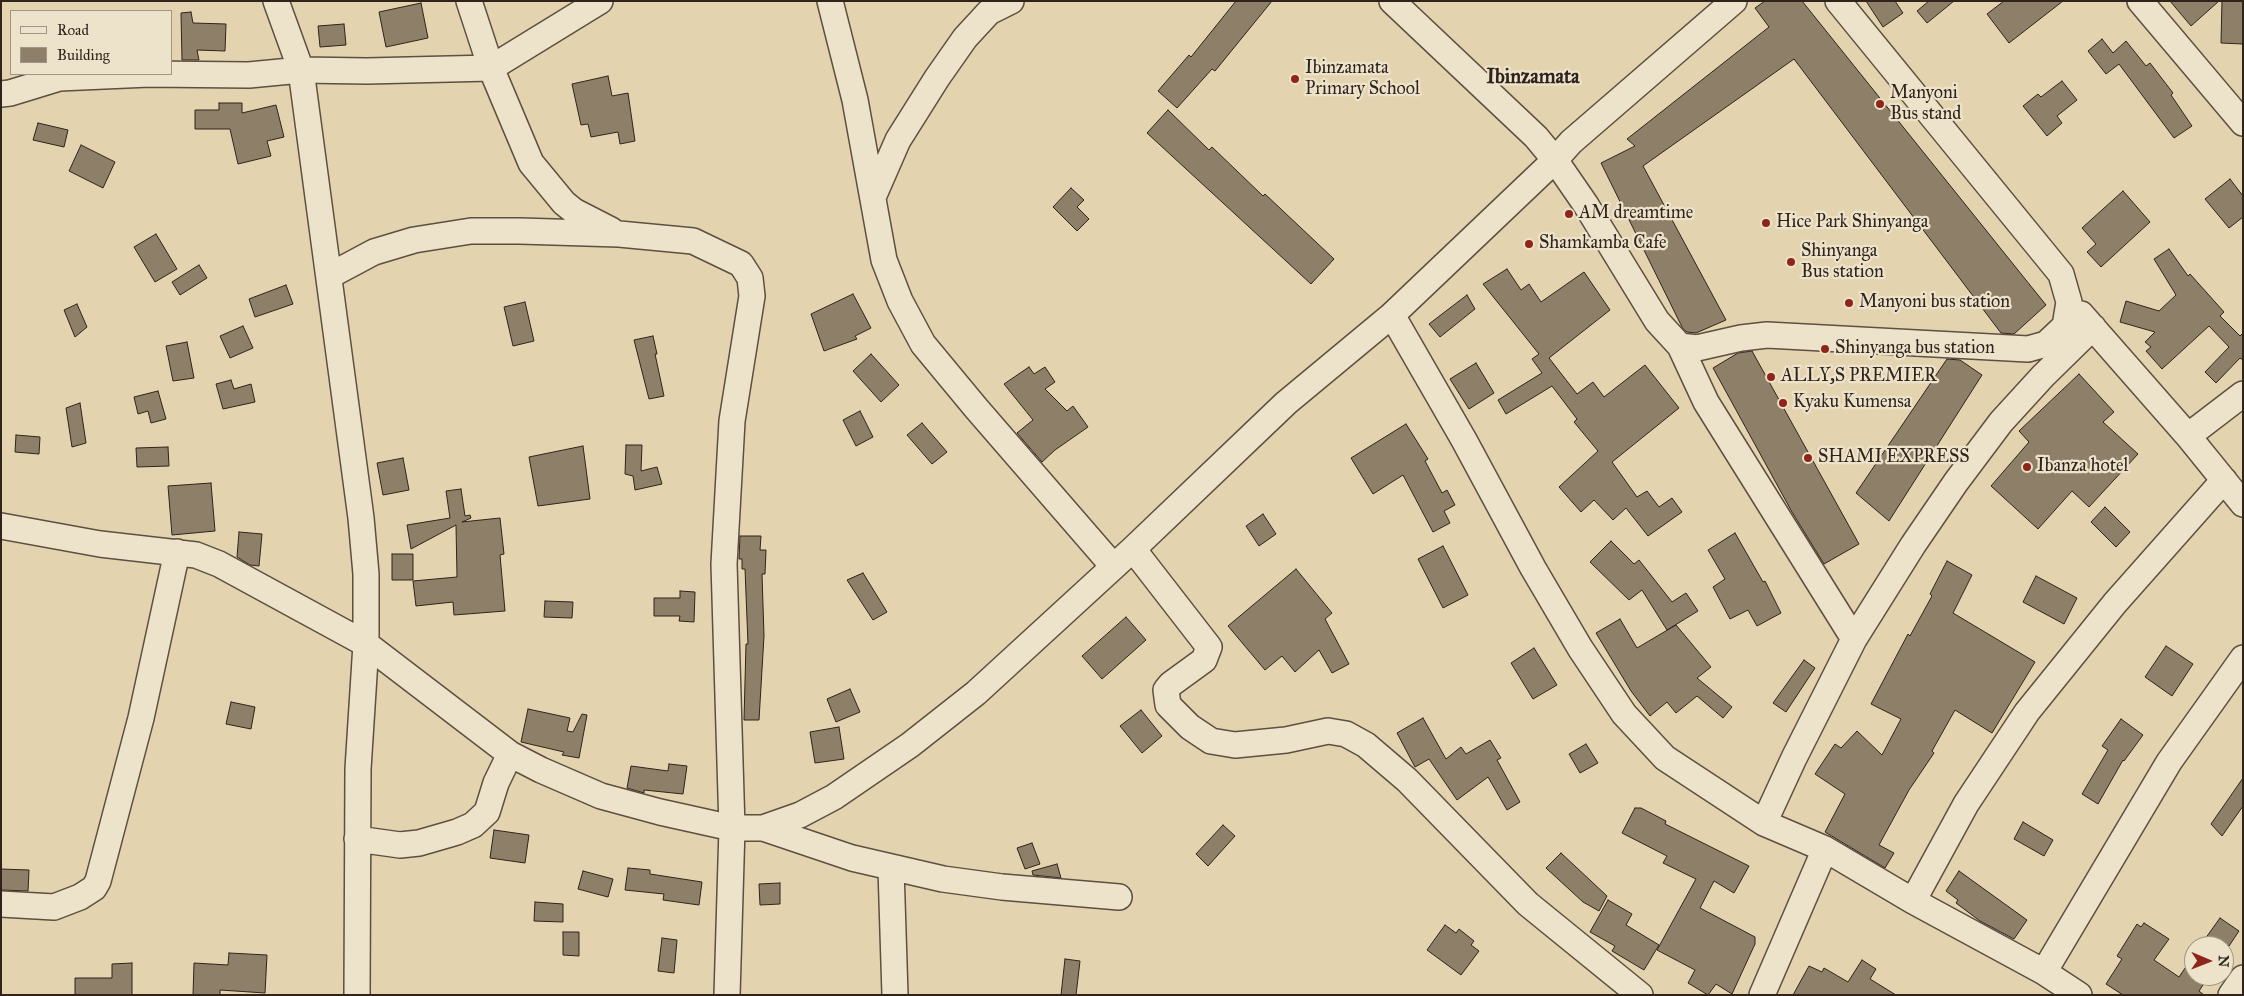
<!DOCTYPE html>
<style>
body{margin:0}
#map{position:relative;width:2244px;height:996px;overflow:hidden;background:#e3d4af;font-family:"IM FELL Great Primer",serif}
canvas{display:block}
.frame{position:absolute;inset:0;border:2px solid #30231c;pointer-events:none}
.legend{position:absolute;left:10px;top:10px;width:162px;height:65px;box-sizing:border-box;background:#ede3cb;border:1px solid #a19685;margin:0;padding:6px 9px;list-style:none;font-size:15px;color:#30231c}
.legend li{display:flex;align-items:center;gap:10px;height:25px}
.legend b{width:25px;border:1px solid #a19685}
.north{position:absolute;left:2184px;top:936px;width:50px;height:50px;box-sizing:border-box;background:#ede3cb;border:1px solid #a19685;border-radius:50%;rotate:91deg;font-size:14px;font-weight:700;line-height:20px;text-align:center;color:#30231c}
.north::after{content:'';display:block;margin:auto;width:18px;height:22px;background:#8f2418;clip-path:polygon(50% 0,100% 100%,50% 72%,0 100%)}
</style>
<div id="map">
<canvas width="2244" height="996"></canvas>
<div class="frame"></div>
<ul class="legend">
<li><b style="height:6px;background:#ede3cb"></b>Road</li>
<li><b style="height:14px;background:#8d7f68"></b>Building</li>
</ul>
<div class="north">N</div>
</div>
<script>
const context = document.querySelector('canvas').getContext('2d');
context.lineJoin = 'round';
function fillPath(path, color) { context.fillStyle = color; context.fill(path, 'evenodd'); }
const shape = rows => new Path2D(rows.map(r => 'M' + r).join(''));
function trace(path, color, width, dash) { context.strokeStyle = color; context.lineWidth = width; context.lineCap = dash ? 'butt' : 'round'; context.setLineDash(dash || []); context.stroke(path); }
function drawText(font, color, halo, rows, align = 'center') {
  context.font = font + ' "IM FELL Great Primer",serif'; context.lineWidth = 4.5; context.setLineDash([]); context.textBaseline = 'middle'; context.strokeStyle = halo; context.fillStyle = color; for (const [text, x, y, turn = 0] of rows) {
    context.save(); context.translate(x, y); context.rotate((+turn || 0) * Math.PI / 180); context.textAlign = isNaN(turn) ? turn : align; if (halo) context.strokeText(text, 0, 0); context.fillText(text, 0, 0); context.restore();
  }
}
const building = shape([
 [1236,1,1272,1,1215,71,1212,69,1177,108,1158,91,1189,55,1191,57,1236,1],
 [1765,1,1802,1,2046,305,2014,334,2001,333,1794,59,1643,166,1726,320,1696,333,1687,332,1683,329,1601,163,1635,146,1627,139,1769,27,1755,8,1765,1],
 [1866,1,1895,1,1903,13,1883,27,1866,1],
 [1929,1,1954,1,1927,23,1917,11,1929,1],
 [2004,1,2063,1,2009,43,1987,14,2004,1],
 [2170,1,2219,1,2191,26,2170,1],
 [2222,1,2243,1,2243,44,2221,43,2222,1],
 [421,3,428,38,386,47,379,12,421,3],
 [191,12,193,23,226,24,225,51,197,50,199,60,182,60,181,13,191,12],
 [344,24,346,45,320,47,318,26,344,24],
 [2102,39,2113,53,2126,41,2146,66,2150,63,2173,93,2171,95,2192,126,2174,138,2119,64,2106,74,2088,51,2102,39],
 [608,76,612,96,628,93,635,141,620,144,618,132,591,137,588,124,581,125,572,84,608,76],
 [2062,81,2077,100,2057,116,2062,123,2047,136,2023,106,2038,94,2041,97,2062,81],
 [219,103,242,103,242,113,276,105,284,137,267,141,271,156,238,164,230,129,195,129,195,110,219,110,219,103],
 [1168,110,1209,150,1212,147,1263,196,1265,194,1334,259,1311,284,1147,133,1168,110],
 [38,123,68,130,64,147,33,140,38,123],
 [81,145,115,162,103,188,69,171,81,145],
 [2230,179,2243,196,2243,217,2229,228,2205,199,2230,179],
 [1071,188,1084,200,1077,207,1089,219,1077,231,1053,207,1071,188],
 [2123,191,2150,222,2101,267,2087,252,2096,244,2082,228,2123,191],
 [156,234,177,269,155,282,134,247,156,234],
 [2169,249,2188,276,2190,274,2224,312,2220,316,2240,336,2243,333,2243,360,2240,358,2216,383,2205,372,2229,347,2209,326,2162,369,2146,351,2151,347,2145,342,2155,332,2120,322,2126,301,2159,311,2176,295,2154,259,2169,249],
 [199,265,207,278,180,295,172,282,199,265],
 [1507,269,1521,290,1529,284,1541,302,1584,272,1610,310,1549,358,1577,394,1593,382,1604,397,1645,365,1679,408,1612,462,1637,497,1647,491,1659,507,1672,498,1682,512,1648,536,1626,508,1613,520,1594,500,1581,512,1559,487,1598,451,1574,422,1577,419,1552,386,1506,414,1498,400,1542,373,1532,359,1539,354,1483,284,1507,269],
 [286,285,293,304,255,317,249,299,286,285],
 [853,294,871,328,855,336,857,339,824,351,811,314,853,294],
 [1467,295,1475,309,1440,337,1429,324,1467,295],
 [525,302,534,341,513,346,504,307,525,302],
 [77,304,87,327,75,337,64,310,77,304],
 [243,326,253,348,230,358,220,336,243,326],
 [653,336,657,354,655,354,664,396,649,399,634,340,653,336],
 [187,342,194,378,173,381,166,346,187,342],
 [1752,351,1859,544,1824,564,1792,512,1713,368,1738,353,1752,351],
 [871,354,899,385,881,402,853,371,871,354],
 [1947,359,1960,360,1982,375,1889,521,1856,493,1947,359],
 [1476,363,1494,393,1469,409,1450,379,1476,363],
 [1029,367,1034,374,1045,367,1055,382,1045,389,1067,411,1073,406,1088,427,1055,450,1042,462,1017,433,1033,420,1004,384,1029,367],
 [2079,374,2114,412,2103,422,2138,454,2089,507,2072,491,2038,529,1991,486,2029,442,2019,431,2079,374],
 [231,380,234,389,251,384,255,402,223,409,216,384,231,380],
 [158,391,166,419,151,423,148,411,138,414,134,397,158,391],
 [80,403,86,443,72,447,66,408,80,403],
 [860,411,873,437,856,446,843,420,860,411],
 [922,423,947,452,932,464,907,435,922,423],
 [1406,424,1428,459,1425,461,1442,493,1447,490,1455,505,1444,511,1450,523,1433,532,1403,475,1373,494,1351,458,1406,424],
 [16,435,40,437,39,454,15,452,16,435],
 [626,445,642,445,641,471,657,467,662,484,635,490,633,476,625,474,626,445],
 [583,446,590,499,538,506,529,457,583,446],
 [168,447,169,466,137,467,136,448,168,447],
 [403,458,409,490,383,495,377,463,403,458],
 [211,483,215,531,172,535,168,486,211,483],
 [461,489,465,516,470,515,471,518,462,522,500,518,504,554,500,555,505,611,454,615,453,602,416,606,413,581,457,577,456,525,411,549,407,525,450,518,446,491,461,489],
 [2105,507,2130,532,2116,547,2091,522,2105,507],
 [1263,514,1276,534,1259,546,1246,526,1263,514],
 [239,532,262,534,259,566,250,565,237,557,239,532],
 [1735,533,1763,582,1765,581,1781,613,1757,626,1748,610,1730,619,1713,587,1725,579,1708,550,1735,533],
 [740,536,761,536,760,550,766,550,765,574,762,574,764,636,759,720,744,720,746,644,748,644,745,569,742,569,742,559,739,559,740,536],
 [1611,541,1634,564,1639,560,1672,602,1686,593,1698,611,1667,630,1642,590,1629,600,1590,562,1611,541],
 [1443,546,1468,595,1443,608,1418,559,1443,546],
 [392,554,413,554,413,580,392,580,392,554],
 [1947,561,1972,575,1953,613,2035,662,1992,733,1955,710,1932,751,1934,753,1909,790,1879,845,1894,853,1885,868,1825,832,1845,794,1815,774,1835,744,1841,748,1857,731,1882,755,1901,719,1871,704,1908,634,1910,636,1932,596,1930,594,1947,561],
 [1296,569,1332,613,1325,619,1349,664,1332,673,1319,650,1295,672,1282,656,1265,670,1228,626,1296,569],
 [863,573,887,612,873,620,847,580,863,573],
 [2036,576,2077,598,2064,624,2023,602,2036,576],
 [680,591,695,592,694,622,679,621,680,616,654,616,654,598,680,598,680,591],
 [545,601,573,602,572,618,544,617,545,601],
 [1126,617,1146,640,1102,679,1082,656,1126,617],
 [1620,619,1637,648,1676,625,1711,667,1697,678,1732,707,1723,718,1697,696,1676,713,1667,702,1650,716,1631,691,1596,633,1620,619],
 [2166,646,2193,664,2172,696,2145,677,2166,646],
 [1534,648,1557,685,1533,699,1511,663,1534,648],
 [1804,660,1815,668,1786,712,1773,703,1804,660],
 [850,689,860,712,836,722,827,699,850,689],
 [231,702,255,707,251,729,226,724,231,702],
 [528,709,570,718,567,731,573,732,582,714,587,715,579,758,562,755,564,752,521,742,528,709],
 [1141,710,1162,736,1142,753,1120,726,1141,710],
 [1423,718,1446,759,1461,747,1466,754,1490,740,1501,758,1497,760,1520,802,1507,810,1488,777,1457,800,1429,759,1415,767,1397,733,1423,718],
 [2121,719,2143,735,2124,761,2123,760,2098,804,2082,794,2108,750,2102,746,2121,719],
 [839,727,844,759,815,763,810,732,839,727],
 [1586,744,1598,763,1580,773,1569,754,1586,744],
 [669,764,687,766,683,794,644,790,644,793,627,788,631,766,668,771,669,764],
 [2243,778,2243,806,2222,836,2211,824,2243,778],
 [1635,808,1641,808,1666,821,1665,824,1749,866,1734,893,1714,881,1700,908,1755,937,1755,944,1732,994,1716,984,1708,995,1688,983,1695,970,1657,950,1696,879,1663,863,1667,856,1622,833,1635,808],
 [2023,822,2053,840,2044,856,2014,839,2023,822],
 [1223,825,1235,836,1208,866,1196,854,1223,825],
 [494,830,529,835,525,863,490,858,494,830],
 [1032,843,1040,864,1025,869,1017,848,1032,843],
 [1561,853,1607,896,1599,911,1583,902,1546,868,1561,853],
 [1057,864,1061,878,1033,875,1032,871,1057,864],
 [628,868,650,870,650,874,702,882,699,905,663,900,664,894,625,890,628,868],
 [1,869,29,870,28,891,1,890,1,869],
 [583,871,613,879,608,897,578,889,583,871],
 [1959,871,2027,920,2014,939,1980,921,1956,903,1958,900,1946,891,1959,871],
 [780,883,780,904,760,905,759,884,780,883],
 [1608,900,1632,914,1626,925,1659,945,1644,970,1612,951,1615,946,1590,932,1608,900],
 [535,902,563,904,563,922,534,921,535,902],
 [2220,918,2239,931,2229,946,2200,946,2220,918],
 [2144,923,2169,939,2154,960,2179,977,2194,955,2194,976,2209,976,2199,991,2204,995,2123,995,2106,984,2122,959,2117,956,2137,924,2141,927,2144,923],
 [1445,925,1456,933,1459,929,1474,941,1471,945,1479,951,1461,975,1427,950,1445,925],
 [563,932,579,932,579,956,563,955,563,932],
 [662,938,677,940,674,973,658,971,662,938],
 [229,953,267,955,265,993,220,990,220,995,193,995,194,963,228,965,229,953],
 [1065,959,1080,961,1076,995,1061,995,1065,959],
 [1862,960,1876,969,1870,979,1896,995,1793,995,1809,966,1822,972,1824,968,1848,982,1862,960],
 [132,963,132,995,75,995,75,978,112,978,112,964,132,963]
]);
const minor = shape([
 [276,1,301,70,361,518,366,574,366,644,358,769,357,995],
 [469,1,491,68,531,163,564,203,574,211,611,230],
 [830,1,855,100,884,260,900,301,923,344,976,408,1113,566],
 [1392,1,1536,137,1555,160,1586,205,1657,321,1680,346,1697,348,1741,338,1767,335,2028,349,2046,344,2065,326,2069,302,2061,274,1838,1],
 [2140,1,2243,123],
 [1,94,10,93,59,78,149,74,249,75,301,70,367,71,491,68,600,1],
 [874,195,898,140,937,78,965,38,989,12,1011,1],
 [329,276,374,252,414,240,471,231,520,231,619,234,693,241,741,264,750,278,752,296,732,421,724,564,732,828,727,995],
 [2081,314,2188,436,2243,504],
 [1392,315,1464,440,1533,568,1580,648,1624,714,1665,758,1764,823,1825,849,1913,901,2044,972,2079,995],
 [1680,346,1706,402,1854,639],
 [2188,436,2243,394],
 [1,526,100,544,196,555,219,564,366,644,510,754,541,770,601,796,660,812,732,828,763,828,800,815,834,797,910,745,976,693,1133,549,1286,403,1392,315,1555,160,1571,142,1734,1],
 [1133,549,1209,647,1204,660,1171,684,1166,690,1168,705,1190,727,1211,741,1235,745,1286,740,1328,731,1346,734,1366,745,1407,780,1528,904,1640,995],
 [1764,823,1794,758,1854,639,1913,545,1956,482,2001,422,2043,376,2093,327],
 [763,828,852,858,943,879,1002,887,1119,897],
 [357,839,400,845,419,843,457,832,473,825,487,812,496,783,510,754],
 [891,869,895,995],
 [1913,901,1966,804,2027,712,2115,603,2224,480],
 [1,904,54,907,80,897,94,888,98,881,141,718,177,552],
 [2044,972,2169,762,2243,658],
 [1762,995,1825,849],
 [2231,995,2243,978]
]);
const markers = [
 [1295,79,5,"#8f2418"],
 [1880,104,5,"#8f2418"],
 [1569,214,5,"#8f2418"],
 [1766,223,5,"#8f2418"],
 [1529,244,5,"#8f2418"],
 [1791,262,5,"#8f2418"],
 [1849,303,5,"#8f2418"],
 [1825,349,5,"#8f2418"],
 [1771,377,5,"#8f2418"],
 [1783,403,5,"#8f2418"],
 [1808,458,5,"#8f2418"],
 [2027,467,5,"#8f2418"]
];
const poiNames = [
 ["Ibinzamata",1305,69],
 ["Primary School",1305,90],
 ["Manyoni",1890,94],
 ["Bus stand",1890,115],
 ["AM dreamtime",1579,214],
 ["Hice Park Shinyanga",1776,223],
 ["Shamkamba Cafe",1539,244],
 ["Shinyanga",1801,252],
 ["Bus station",1801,273],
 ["Manyoni bus station",1859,303],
 ["Shinyanga bus station",1835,349],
 ["ALLY,S PREMIER",1781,377],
 ["Kyaku Kumensa",1793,403],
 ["SHAMI EXPRESS",1818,458],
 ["Ibanza hotel",2037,467]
];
const quarterNames = [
 ["Ibinzamata",1533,78]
];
fillPath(building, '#8d7f68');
trace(building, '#30231c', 1);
trace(minor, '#5d4f41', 28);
trace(minor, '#ede3cb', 25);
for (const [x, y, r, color] of markers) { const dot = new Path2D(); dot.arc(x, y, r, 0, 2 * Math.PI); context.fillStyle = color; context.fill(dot); trace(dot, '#ede3cb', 2); }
drawText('18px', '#30231c', '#ede3cb', poiNames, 'left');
drawText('bold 20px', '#30231c', '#ede3cb', quarterNames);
</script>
